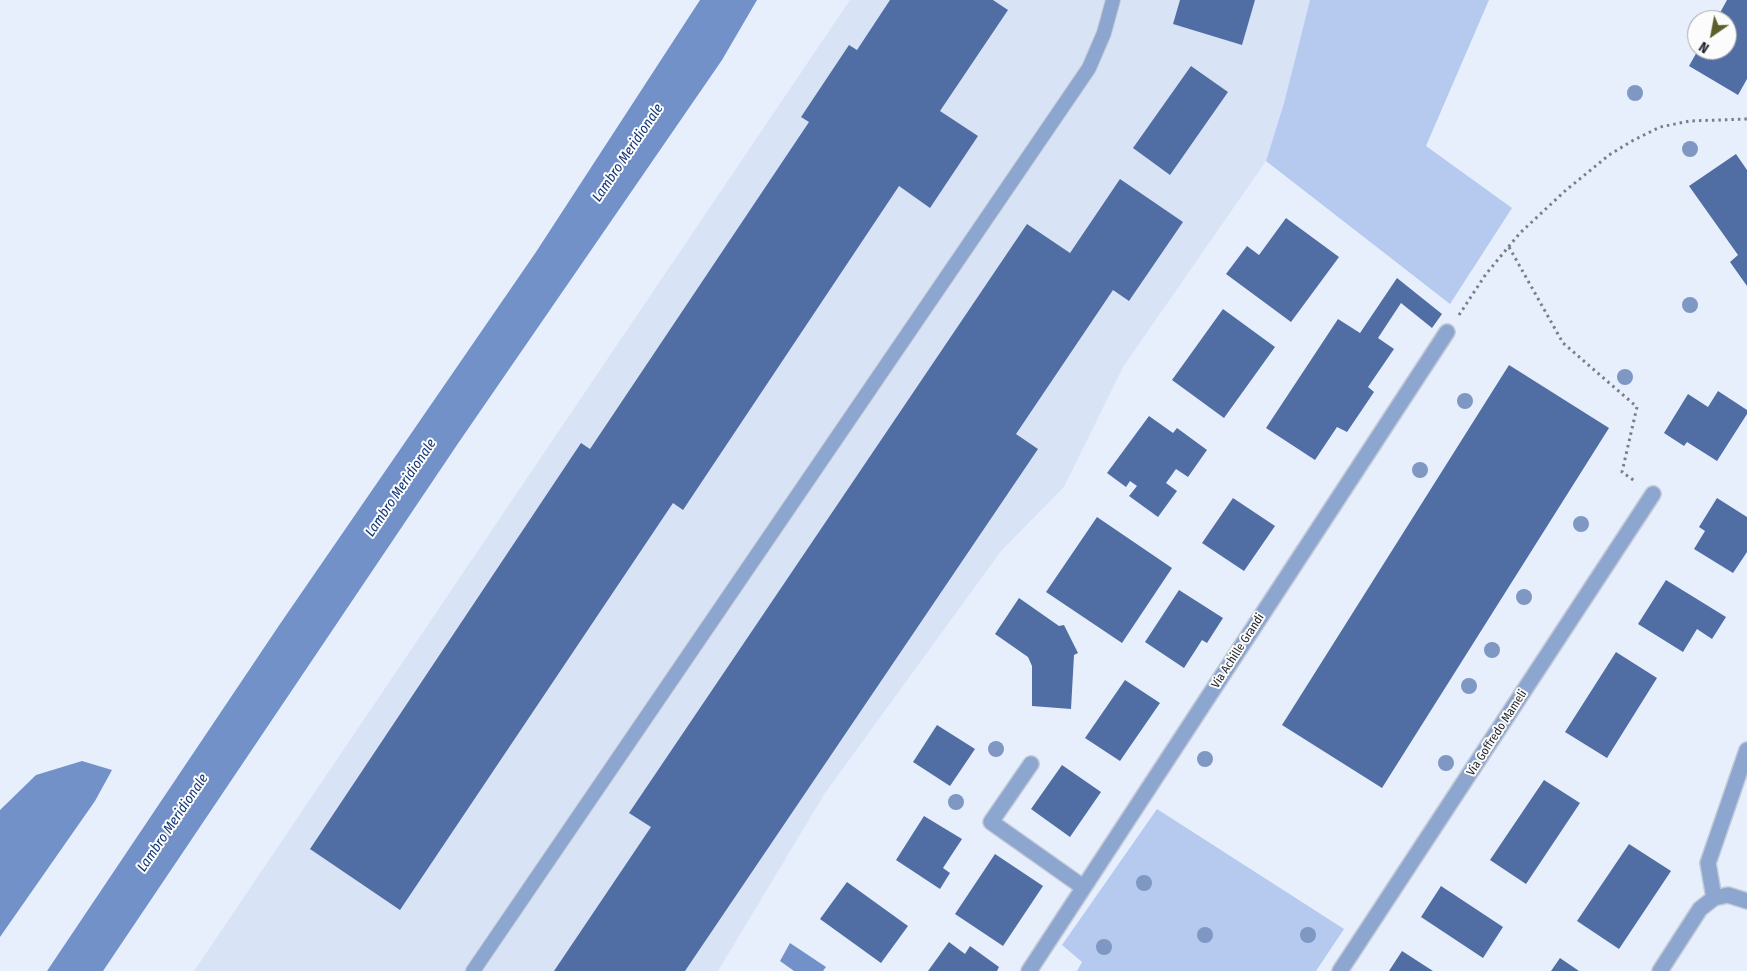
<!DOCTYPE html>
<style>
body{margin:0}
#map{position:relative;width:1747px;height:971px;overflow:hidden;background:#e7effd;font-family:"Fira Sans Condensed",sans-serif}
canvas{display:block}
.north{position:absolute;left:1687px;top:10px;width:50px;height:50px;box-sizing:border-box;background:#fcfcfc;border:1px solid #a3a5a7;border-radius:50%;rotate:213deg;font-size:14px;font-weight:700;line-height:20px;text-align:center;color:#1e2228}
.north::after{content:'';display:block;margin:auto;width:18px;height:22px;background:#5c5e2b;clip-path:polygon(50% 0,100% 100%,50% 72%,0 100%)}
</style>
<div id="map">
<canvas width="1747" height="971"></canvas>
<div class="north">N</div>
</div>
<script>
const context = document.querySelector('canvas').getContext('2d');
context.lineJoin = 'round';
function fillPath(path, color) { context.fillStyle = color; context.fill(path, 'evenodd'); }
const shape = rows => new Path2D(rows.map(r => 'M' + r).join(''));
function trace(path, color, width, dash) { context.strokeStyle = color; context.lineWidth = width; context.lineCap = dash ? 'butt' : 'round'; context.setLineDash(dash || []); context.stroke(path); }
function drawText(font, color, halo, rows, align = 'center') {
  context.font = font + ' "Fira Sans Condensed",sans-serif'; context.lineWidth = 4; context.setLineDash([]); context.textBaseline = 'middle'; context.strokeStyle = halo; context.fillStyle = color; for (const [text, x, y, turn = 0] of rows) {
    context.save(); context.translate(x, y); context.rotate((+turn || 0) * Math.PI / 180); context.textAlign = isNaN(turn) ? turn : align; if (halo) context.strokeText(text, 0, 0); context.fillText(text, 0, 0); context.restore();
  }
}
const built = shape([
 [850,0,1310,0,1284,103,1266,161,1123,367,1064,487,1001,551,825,793,718,971,194,971]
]);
const green = shape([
 [1310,0,1489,0,1426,146,1512,208,1450,304,1266,161,1284,103],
 [1157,809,1344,929,1316,971,1077,971,1082,962,1062,945]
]);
const water = shape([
 [700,0,757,0,722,60,459,442,103,971,47,971,280,624,536,252],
 [82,761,112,770,95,801,0,937,0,810,36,775],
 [790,943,826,967,823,971,794,971,780,961]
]);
const building = shape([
 [890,0,993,0,1008,10,940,111,978,136,930,208,899,186,683,510,673,503,400,910,310,849,581,443,590,449,809,122,801,117,849,45,857,50],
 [1180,0,1255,0,1242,45,1173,24],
 [1727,0,1747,0,1747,79,1738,95,1689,66,1698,50,1727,50,1727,20,1716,20],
 [1191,66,1228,92,1170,175,1133,148],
 [1736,154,1747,170,1747,286,1730,262,1738,255,1689,186],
 [1120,179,1183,222,1129,301,1113,290,1016,434,1038,449,685,971,554,971,651,827,629,813,1027,224,1070,253],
 [1286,218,1339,257,1291,322,1226,274,1247,246,1259,255],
 [1397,278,1442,314,1432,328,1401,303,1378,338,1394,349,1368,387,1374,392,1347,432,1337,427,1315,460,1266,428,1338,319,1360,333],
 [1223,309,1275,347,1224,418,1172,380],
 [1509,365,1609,428,1382,788,1282,725],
 [1718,391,1747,410,1747,414,1717,461,1687,442,1684,446,1664,433,1688,394,1708,407],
 [1149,416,1173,433,1177,428,1207,450,1188,477,1176,469,1166,483,1177,491,1158,517,1129,496,1137,486,1130,481,1126,487,1107,473],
 [1233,498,1275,526,1244,571,1202,543],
 [1717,498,1747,517,1747,552,1733,573,1694,549,1705,531,1699,527],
 [1097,517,1172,568,1122,643,1046,592],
 [1666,580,1726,617,1712,639,1697,629,1683,652,1638,624],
 [1179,590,1223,618,1207,643,1202,640,1184,668,1145,642],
 [1019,598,1059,626,1064,625,1078,653,1074,655,1071,709,1032,706,1032,666,1028,657,995,634],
 [1616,652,1657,678,1607,758,1565,732],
 [1125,680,1160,703,1120,761,1085,738],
 [937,725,975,749,950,786,913,762],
 [1062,765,1101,792,1070,837,1031,809],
 [1544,780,1580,803,1526,884,1490,860],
 [924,816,962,839,943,868,950,873,940,889,896,860],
 [1629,844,1671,871,1619,949,1577,921],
 [995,854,1043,886,1003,946,955,914],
 [847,882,908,926,881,963,820,919],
 [1441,886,1503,927,1483,958,1421,917],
 [949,942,965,954,970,946,999,967,997,971,928,971],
 [1402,951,1433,971,1389,971],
 [1560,958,1579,971,1551,971]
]);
const path = shape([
 [1509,247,1563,343,1637,407,1622,472,1636,482],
 [1459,315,1486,274,1520,233,1565,191,1609,155,1632,141,1660,127,1690,121,1747,119]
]);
const lane = shape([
 [473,971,1089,68,1104,33,1113,0]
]);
const street = shape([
 [1031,764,991,822,1083,887],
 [1714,898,1708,863,1747,750],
 [1029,971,1447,332],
 [1340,971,1653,494],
 [1660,971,1700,909,1714,898,1728,895,1747,901]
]);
const trees = [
 [1635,93],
 [1690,149],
 [1690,305],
 [1625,377],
 [1465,401],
 [1420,470],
 [1581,524],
 [1524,597],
 [1492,650],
 [1469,686],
 [996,749],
 [1205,759],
 [1446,763],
 [956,802],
 [1144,883],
 [1205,935],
 [1308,935],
 [1104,947]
];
const streetNames = [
 ["Via Achille Grandi",1238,651,-57],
 ["Via Goffredo Mameli",1497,733,-57]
];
const waterNames = [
 ["Lambro Meridionale",628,153,-56],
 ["Lambro Meridionale",401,488,-56],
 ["Lambro Meridionale",173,823,-56]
];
fillPath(built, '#d8e3f6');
fillPath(green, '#b5caee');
fillPath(water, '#7291c8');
fillPath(building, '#506ea3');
trace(lane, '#c3cad7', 16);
trace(street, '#c3cad7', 18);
trace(path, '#797f88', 3, [2.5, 4]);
trace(lane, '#8da6d0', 14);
trace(street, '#8da6d0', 15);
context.fillStyle = '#7e97c3';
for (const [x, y] of trees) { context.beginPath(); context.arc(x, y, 8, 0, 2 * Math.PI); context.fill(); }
drawText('12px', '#1e2228', '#fcfcfc', streetNames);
drawText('italic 14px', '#123677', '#fcfcfc', waterNames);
</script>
